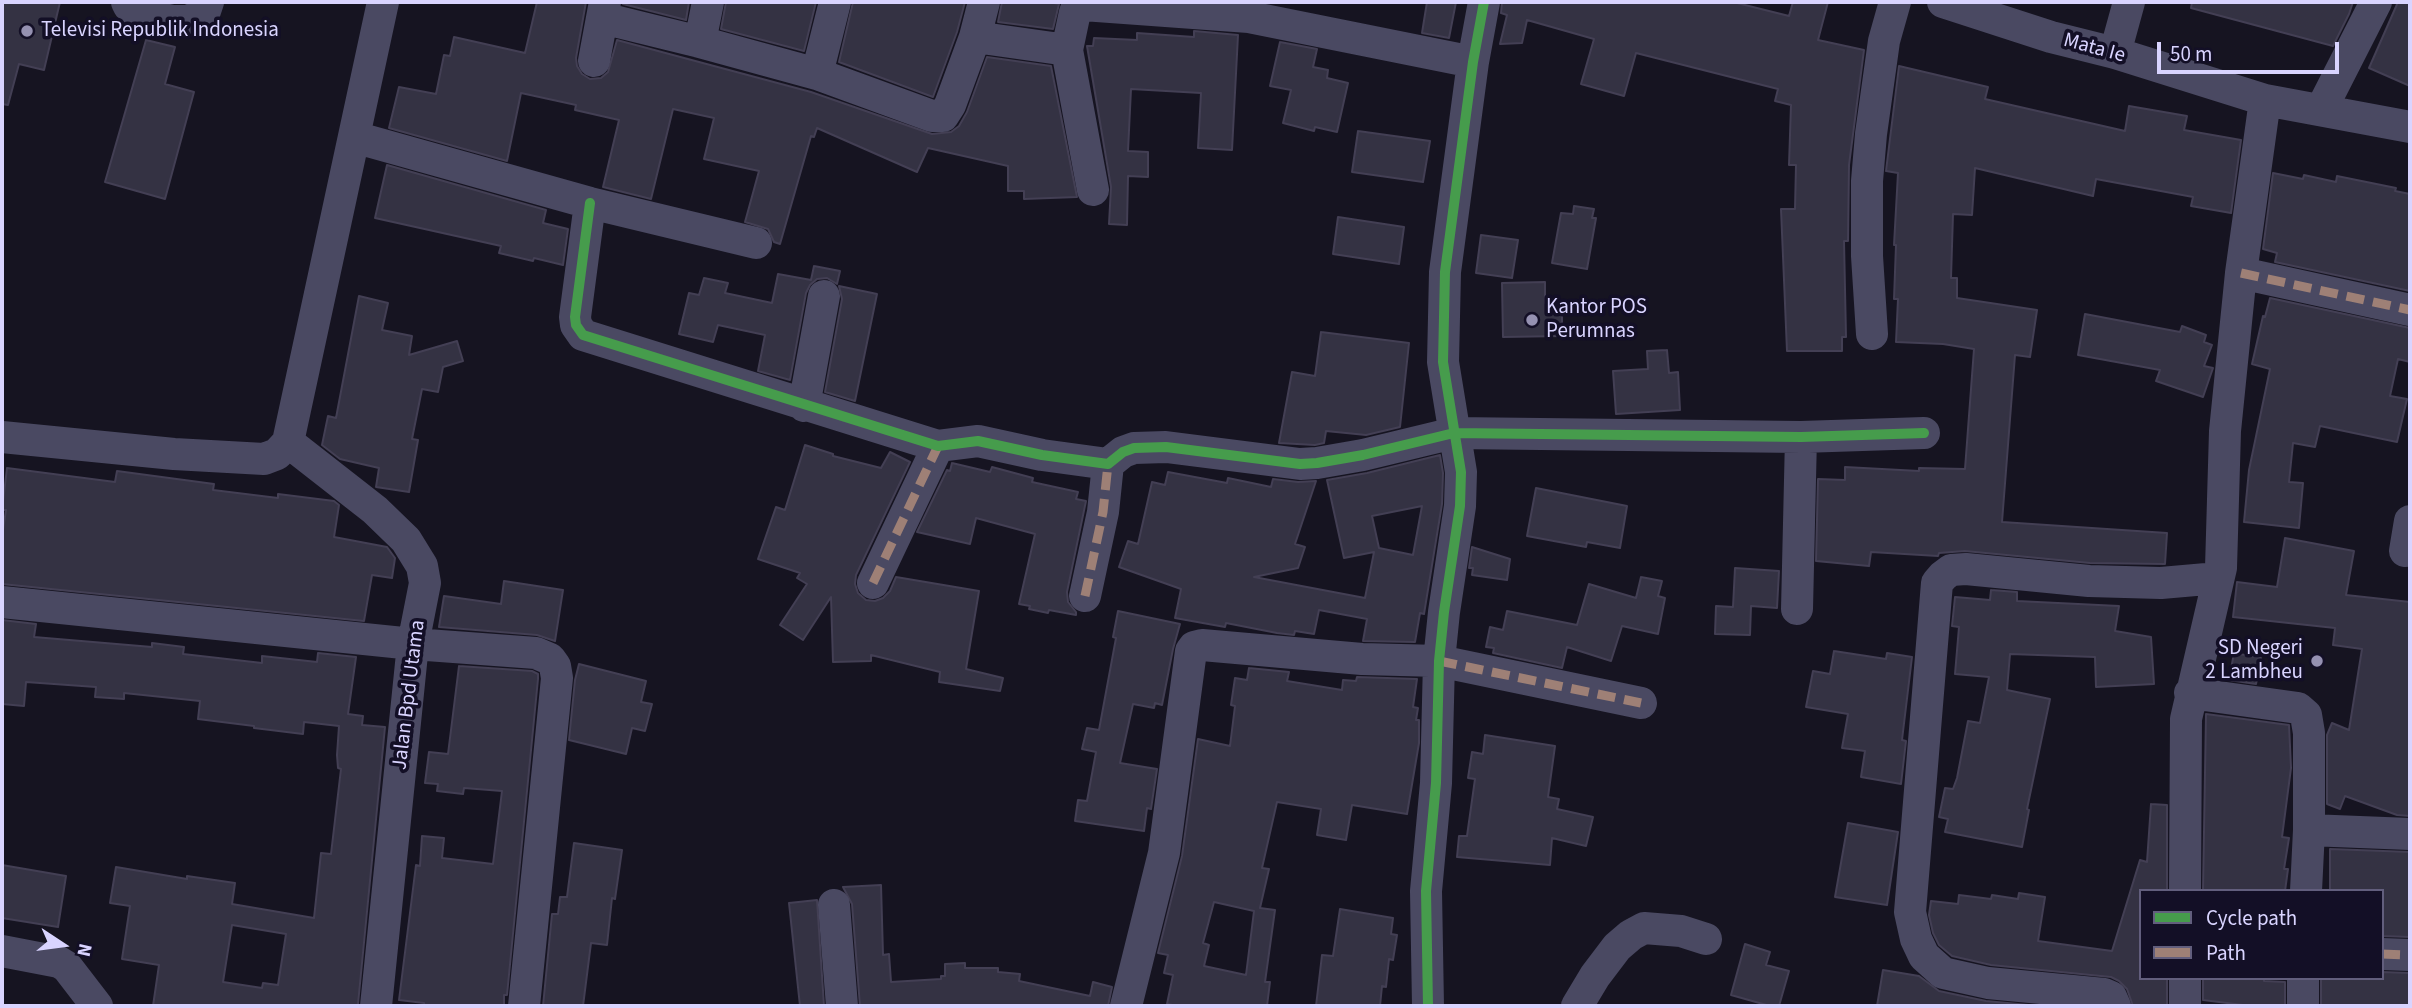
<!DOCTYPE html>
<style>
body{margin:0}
#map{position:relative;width:2412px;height:1008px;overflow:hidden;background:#161421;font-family:"Source Sans 3",sans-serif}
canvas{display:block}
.frame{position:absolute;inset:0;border:4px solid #d9d4ff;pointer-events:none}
.legend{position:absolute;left:2139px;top:889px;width:245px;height:91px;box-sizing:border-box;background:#130f26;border:2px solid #625e7d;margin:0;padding:9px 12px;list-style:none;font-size:21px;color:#d9d4ff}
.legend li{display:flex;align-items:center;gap:14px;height:35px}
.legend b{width:35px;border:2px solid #625e7d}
.north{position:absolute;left:28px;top:910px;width:70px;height:70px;-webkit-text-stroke:5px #130f26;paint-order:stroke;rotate:103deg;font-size:19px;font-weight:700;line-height:28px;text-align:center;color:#d9d4ff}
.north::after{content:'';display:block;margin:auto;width:24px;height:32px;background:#d9d4ff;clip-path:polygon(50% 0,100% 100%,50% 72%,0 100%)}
.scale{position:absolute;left:2157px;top:42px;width:182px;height:32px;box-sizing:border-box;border:4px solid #d9d4ff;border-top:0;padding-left:9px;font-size:21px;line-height:24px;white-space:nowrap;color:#d9d4ff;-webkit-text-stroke:5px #130f26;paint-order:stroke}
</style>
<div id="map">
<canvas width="2412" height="1008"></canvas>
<div class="frame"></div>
<ul class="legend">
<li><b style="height:9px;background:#469c4c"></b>Cycle path</li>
<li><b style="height:9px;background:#9e8076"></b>Path</li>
</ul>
<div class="north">N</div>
<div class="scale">50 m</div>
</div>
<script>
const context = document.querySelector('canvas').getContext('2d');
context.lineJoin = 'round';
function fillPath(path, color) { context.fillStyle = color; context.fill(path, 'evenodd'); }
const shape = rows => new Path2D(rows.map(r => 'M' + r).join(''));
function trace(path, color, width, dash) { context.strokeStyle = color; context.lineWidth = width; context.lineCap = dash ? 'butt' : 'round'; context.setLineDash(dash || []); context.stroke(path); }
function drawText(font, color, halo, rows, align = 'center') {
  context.font = font + ' "Source Sans 3",sans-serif'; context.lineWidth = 7; context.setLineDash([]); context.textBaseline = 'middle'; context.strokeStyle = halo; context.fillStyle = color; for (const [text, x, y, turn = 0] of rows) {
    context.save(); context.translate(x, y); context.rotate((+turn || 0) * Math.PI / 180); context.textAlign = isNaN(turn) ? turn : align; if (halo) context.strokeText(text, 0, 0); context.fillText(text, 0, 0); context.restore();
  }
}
const building = shape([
 [2,2,60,2,44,70,19,64,8,105,2,104,2,2],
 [537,2,586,2,576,58,577,66,582,74,590,79,601,78,608,72,617,40,811,92,932,134,951,132,959,126,967,112,987,57,1051,66,1077,197,1024,199,1024,191,1008,191,1008,166,928,148,917,172,817,128,814,137,811,136,780,244,774,242,768,229,745,222,759,171,704,159,714,118,673,109,651,199,603,187,619,120,575,110,576,105,521,93,507,161,389,128,399,87,436,94,444,55,450,56,454,37,525,53,537,2],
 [623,2,689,2,686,20,623,4,623,2],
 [726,2,816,2,804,51,721,29,726,2],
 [853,2,965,2,957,32,933,97,839,62,853,2],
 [1002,2,1049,2,1059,4,1053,29,998,22,1002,2],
 [1427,2,1456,2,1449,38,1422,33,1427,2],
 [1502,2,1733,2,1789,16,1793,2,1828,2,1818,40,1864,50,1849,165,1848,241,1844,241,1846,337,1842,337,1842,351,1787,351,1781,209,1795,209,1796,165,1789,165,1791,105,1775,101,1778,89,1636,53,1624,96,1581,84,1594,39,1527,20,1522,43,1500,44,1507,15,1501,13,1502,2],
 [2192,2,2353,2,2349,14,2333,46,2191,8,2192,2],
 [2398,2,2410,2,2410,86,2369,68,2398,2],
 [1194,31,1238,35,1232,150,1198,148,1201,93,1131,89,1128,151,1148,152,1148,177,1128,176,1127,225,1109,224,1111,187,1087,46,1093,46,1094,38,1137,40,1137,33,1194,37,1194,31],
 [146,40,175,47,165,84,194,92,165,199,105,182,146,40],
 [1280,42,1317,49,1313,67,1328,70,1327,78,1348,83,1337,132,1315,127,1314,131,1283,123,1291,90,1270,86,1280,42],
 [1899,66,1988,87,1985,99,2125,131,2129,106,2187,116,2184,130,2241,140,2231,213,2191,206,2193,197,2096,179,2093,196,1975,168,1972,215,1953,214,1951,278,1957,278,1957,298,2037,310,2030,357,2015,355,2002,522,2167,533,2165,564,2090,563,1965,551,1939,553,1938,556,1871,552,1869,566,1816,561,1818,479,1845,480,1845,467,1919,471,1919,468,1965,469,1974,349,1943,344,1896,342,1898,299,1894,299,1896,245,1894,245,1898,173,1886,171,1899,66],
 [1358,131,1430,141,1423,182,1352,172,1358,131],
 [387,165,546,210,543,223,568,229,563,265,534,258,533,261,499,253,501,246,375,218,387,165],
 [2273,173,2303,179,2304,175,2336,182,2337,176,2396,188,2395,191,2410,194,2410,291,2275,262,2277,253,2263,249,2273,173],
 [1574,206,1594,209,1592,218,1596,218,1587,269,1552,263,1561,213,1573,214,1574,206],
 [1338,217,1404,227,1399,264,1333,254,1338,217],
 [1481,235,1518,240,1512,278,1476,273,1481,235],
 [814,266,840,271,837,284,827,278,817,279,810,285,806,293,790,380,758,371,765,335,718,325,713,342,679,334,689,293,699,295,704,278,728,283,725,293,772,303,778,274,811,280,814,266],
 [1545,282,1545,303,1562,303,1562,336,1503,337,1502,283,1545,282],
 [839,286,877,294,855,401,825,392,842,299,839,286],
 [359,296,388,303,382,330,412,336,409,355,457,341,463,361,443,367,438,392,422,389,412,439,418,440,409,492,376,487,379,468,340,459,322,445,328,416,336,418,359,296],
 [2270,298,2410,328,2410,362,2398,359,2390,396,2407,399,2397,442,2320,426,2315,447,2293,443,2289,482,2303,483,2299,528,2244,522,2249,470,2270,369,2252,364,2263,316,2265,317,2270,298],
 [2085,314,2180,332,2182,326,2206,335,2204,342,2212,345,2204,366,2213,368,2203,397,2156,381,2160,370,2078,355,2085,314],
 [1321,332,1409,343,1400,427,1366,435,1326,431,1324,443,1315,445,1279,443,1292,372,1315,376,1321,332],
 [1667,350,1669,373,1678,372,1680,410,1616,414,1613,371,1648,369,1647,351,1667,350],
 [805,445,833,454,833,456,881,468,890,452,910,462,856,575,855,584,858,593,866,600,875,601,883,598,890,591,896,577,979,591,966,669,1003,678,1000,691,939,682,940,672,871,655,871,661,833,662,831,597,803,640,780,625,807,584,797,578,800,573,758,559,776,507,785,510,805,445],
 [1440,455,1443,473,1442,504,1424,614,1420,613,1415,642,1363,641,1367,619,1319,610,1314,634,1295,631,1294,635,1277,633,1226,623,1225,627,1175,618,1181,589,1119,567,1128,541,1138,544,1152,482,1165,485,1168,472,1227,483,1228,478,1271,487,1273,479,1298,482,1316,481,1295,544,1305,547,1298,568,1254,577,1365,598,1374,552,1344,558,1327,480,1367,473,1440,455],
 [1422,506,1413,555,1379,548,1372,516,1422,506],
 [952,463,990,472,992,467,1033,478,1032,482,1078,492,1076,499,1086,501,1067,592,1068,602,1076,612,1076,615,1049,610,1048,613,1029,609,1030,606,1019,604,1035,534,976,518,970,544,917,532,947,470,950,471,952,463],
 [7,468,115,482,117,471,214,484,213,490,278,498,278,494,334,501,339,505,334,537,387,547,395,558,392,578,372,575,364,621,2,584,2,536,6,510,2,510,7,468],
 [1536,488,1627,506,1620,548,1587,542,1586,547,1527,536,1536,488],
 [2285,538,2354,551,2346,595,2410,602,2410,816,2397,815,2345,796,2340,809,2327,804,2327,735,2332,723,2349,730,2362,649,2333,645,2335,628,2233,617,2237,582,2277,587,2285,538],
 [1472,547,1510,559,1507,580,1472,575,1473,568,1469,568,1472,547],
 [1735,568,1779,571,1777,608,1751,606,1750,635,1715,634,1716,606,1733,607,1735,568],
 [1641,577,1662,581,1658,596,1665,598,1658,634,1622,626,1611,661,1567,647,1562,668,1493,653,1494,648,1486,647,1490,627,1503,630,1507,611,1577,625,1589,584,1636,598,1641,577],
 [504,581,563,590,555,641,537,635,439,627,444,596,501,604,504,581],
 [1991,590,2017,592,2017,601,2119,606,2115,631,2151,637,2154,684,2096,687,2095,657,2010,654,2007,690,2050,699,2027,809,2029,810,2022,847,1945,832,1948,819,1939,817,1945,788,1953,789,1957,778,1968,721,1980,723,1989,677,1955,674,1959,627,1952,626,1955,597,1990,600,1991,590],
 [1118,611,1180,624,1173,649,1162,705,1155,703,1154,708,1133,704,1120,763,1157,769,1151,809,1147,808,1144,831,1075,821,1078,800,1087,801,1096,752,1082,749,1087,728,1099,730,1116,638,1113,637,1118,611],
 [2,620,36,624,34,637,152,647,152,643,184,647,183,654,262,663,262,656,317,662,318,653,356,657,348,714,363,716,362,725,385,727,358,1004,355,1006,153,1006,159,965,122,959,130,906,110,903,116,867,187,879,187,876,235,883,232,904,314,918,321,853,331,854,341,769,338,768,337,755,339,726,304,722,303,734,254,728,254,726,198,719,200,701,124,693,124,699,95,697,96,687,26,682,24,706,2,704,2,620],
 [232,925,286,934,278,985,263,983,262,988,223,982,232,925],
 [1834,651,1886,659,1887,653,1912,657,1902,740,1906,741,1901,784,1861,777,1865,751,1842,748,1848,714,1806,707,1813,671,1830,674,1834,651],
 [2234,653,2261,658,2256,684,2229,680,2234,653],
 [579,664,646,681,641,702,652,704,645,731,632,728,626,754,569,740,575,680,579,664],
 [459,666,532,671,538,674,538,679,507,995,504,995,504,1006,424,1006,424,1003,399,1000,416,865,420,866,422,836,444,838,442,858,493,864,502,791,464,788,463,794,437,791,438,784,425,783,429,752,448,754,459,666],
 [1249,668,1289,672,1287,681,1342,690,1343,680,1356,681,1357,677,1417,679,1413,707,1418,708,1416,720,1419,720,1419,743,1407,814,1352,805,1346,840,1317,835,1321,809,1277,802,1262,868,1269,869,1260,908,1275,910,1265,982,1270,982,1267,1006,1178,1006,1167,1004,1173,975,1164,973,1168,955,1158,953,1182,856,1198,739,1230,746,1235,706,1231,705,1235,678,1247,680,1249,668],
 [1214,902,1254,911,1246,975,1204,966,1209,945,1203,943,1214,902],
 [2206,714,2289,725,2291,768,2282,837,2289,838,2284,869,2288,869,2285,891,2203,891,2206,714],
 [1485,735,1555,746,1548,797,1559,799,1557,809,1593,817,1586,846,1552,838,1550,865,1457,857,1459,836,1467,836,1475,779,1468,778,1472,752,1483,754,1485,735],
 [2151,804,2167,805,2167,891,2141,891,2141,978,2167,978,2167,1006,2133,1006,2127,989,2119,981,2111,977,1991,965,1952,956,1939,945,1933,933,1929,915,1931,901,1958,904,1959,895,1991,899,1992,895,2018,899,2019,893,2045,897,2038,941,2112,951,2140,860,2147,862,2151,804],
 [1848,823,1898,832,1887,905,1835,897,1848,823],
 [574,843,622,850,615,899,612,898,607,945,591,943,583,1006,543,1006,552,914,558,914,560,897,567,897,574,843],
 [2330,849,2410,852,2410,937,2382,936,2382,891,2330,891,2330,849],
 [2,865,66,876,58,927,2,918,2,865],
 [881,885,883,955,889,954,891,982,941,979,941,976,945,976,945,964,965,963,965,968,998,968,998,972,1020,974,1019,981,1090,996,1093,982,1112,987,1108,1006,860,1006,852,904,843,887,881,885],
 [817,900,824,1006,800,1006,789,903,817,900],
 [1340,909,1393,918,1391,934,1397,935,1393,960,1389,959,1386,987,1382,986,1380,1006,1316,1006,1322,955,1333,956,1340,909],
 [1745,944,1770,952,1766,965,1789,971,1779,1006,1770,1006,1731,995,1745,944],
 [1883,970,1919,976,1939,991,1986,1001,2039,1006,1877,1006,1883,970],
 [2382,972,2410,973,2410,1006,2321,1006,2321,978,2382,978,2382,972],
 [2203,978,2264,978,2264,981,2285,982,2285,1006,2251,1006,2203,1000,2203,978]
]);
const minor = shape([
 [127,2,129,6,138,13,173,21,188,21,204,14,208,2],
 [605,2,602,18,700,42,817,74,835,2],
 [1943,2,2051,37,2115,53,2265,100,2410,127],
 [975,37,1067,50],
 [700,42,708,2],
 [2115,53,2129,2],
 [594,61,602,18],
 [817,74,932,116,943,116,950,105,975,37,984,2],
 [2321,110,2376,2],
 [354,137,590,203,756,243],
 [1093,190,1067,50,1075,12,1083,5,1249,17,1473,62],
 [590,203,575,317,576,325,583,335,938,446,978,441,1042,455,1108,464,1123,452,1134,448,1166,447,1300,464,1317,463,1363,455,1454,433,1801,437,1924,433],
 [2241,273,2410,310],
 [1872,334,1867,256,1867,181,1871,134,1884,41,1895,2],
 [804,406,824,296],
 [2,437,174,454,264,459,277,454,288,442,383,2],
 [288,442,375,510,406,540,422,566,425,583,413,644,376,1006],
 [2405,551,2410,521],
 [873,583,938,446],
 [1085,596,1103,512,1108,464],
 [2,602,413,644,536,653,550,659,555,666,557,678,524,1006],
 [1797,609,1801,437],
 [2190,693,2298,708,2306,715,2309,733,2309,830,2306,891],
 [2309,830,2410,834],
 [2185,891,2186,719,2221,568,2225,431,2241,273,2265,100],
 [834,905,842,1006],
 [2,951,59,962,67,967,97,1006],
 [2382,954,2410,955],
 [2185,978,2185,1006],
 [1126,1006,1164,853,1191,651,1194,647,1202,645,1362,659,1439,661,1641,703],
 [1428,1006,1426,891,1436,783,1439,661,1444,612,1460,506,1461,472,1443,362,1445,272,1473,62,1484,2],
 [1577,1006,1595,976,1617,947,1631,935,1644,928,1681,931,1706,939],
 [2115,1006,2111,997,2104,994,1988,983,1943,973,1924,956,1916,939,1910,912,1937,583,1943,576,1951,570,1966,569,2089,581,2161,583,2218,578],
 [2303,1006,2303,978]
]);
const quiet = shape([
 [2241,273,2410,310],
 [873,583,938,446],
 [1085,596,1103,512,1108,464],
 [1439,661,1641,703],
 [2382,954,2410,955]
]);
const cycleway = shape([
 [590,203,575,317,576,325,583,335,938,446,978,441,1042,455,1108,464,1123,452,1134,448,1166,447,1300,464,1317,463,1363,455,1454,433,1801,437,1924,433],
 [1428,1006,1426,891,1436,783,1439,661,1444,612,1460,506,1461,472,1443,362,1445,272,1473,62,1484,2]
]);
const markers = [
 [27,31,7,"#9591b1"],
 [1532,320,7,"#9591b1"],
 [2317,661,7,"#9591b1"]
];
const poiNames = [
 ["Televisi Republik Indonesia",41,31],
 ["Kantor POS",1546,308],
 ["Perumnas",1546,332],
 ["SD Negeri",2303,649,"right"],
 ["2 Lambheu",2303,673,"right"]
];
const streetNames = [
 ["Mata Ie",2094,49,15],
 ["Jalan Bpd Utama",410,695,-83]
];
fillPath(building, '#343243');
trace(building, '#433f54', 2);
trace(minor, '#4a4962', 32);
trace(quiet, '#9e8076', 9, [18, 9]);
trace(cycleway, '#469c4c', 10);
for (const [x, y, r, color] of markers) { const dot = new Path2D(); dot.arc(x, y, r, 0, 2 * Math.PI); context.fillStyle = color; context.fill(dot); trace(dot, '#130f26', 2.5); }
drawText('21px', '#d9d4ff', '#130f26', poiNames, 'left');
drawText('21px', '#d9d4ff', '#130f26', streetNames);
</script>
